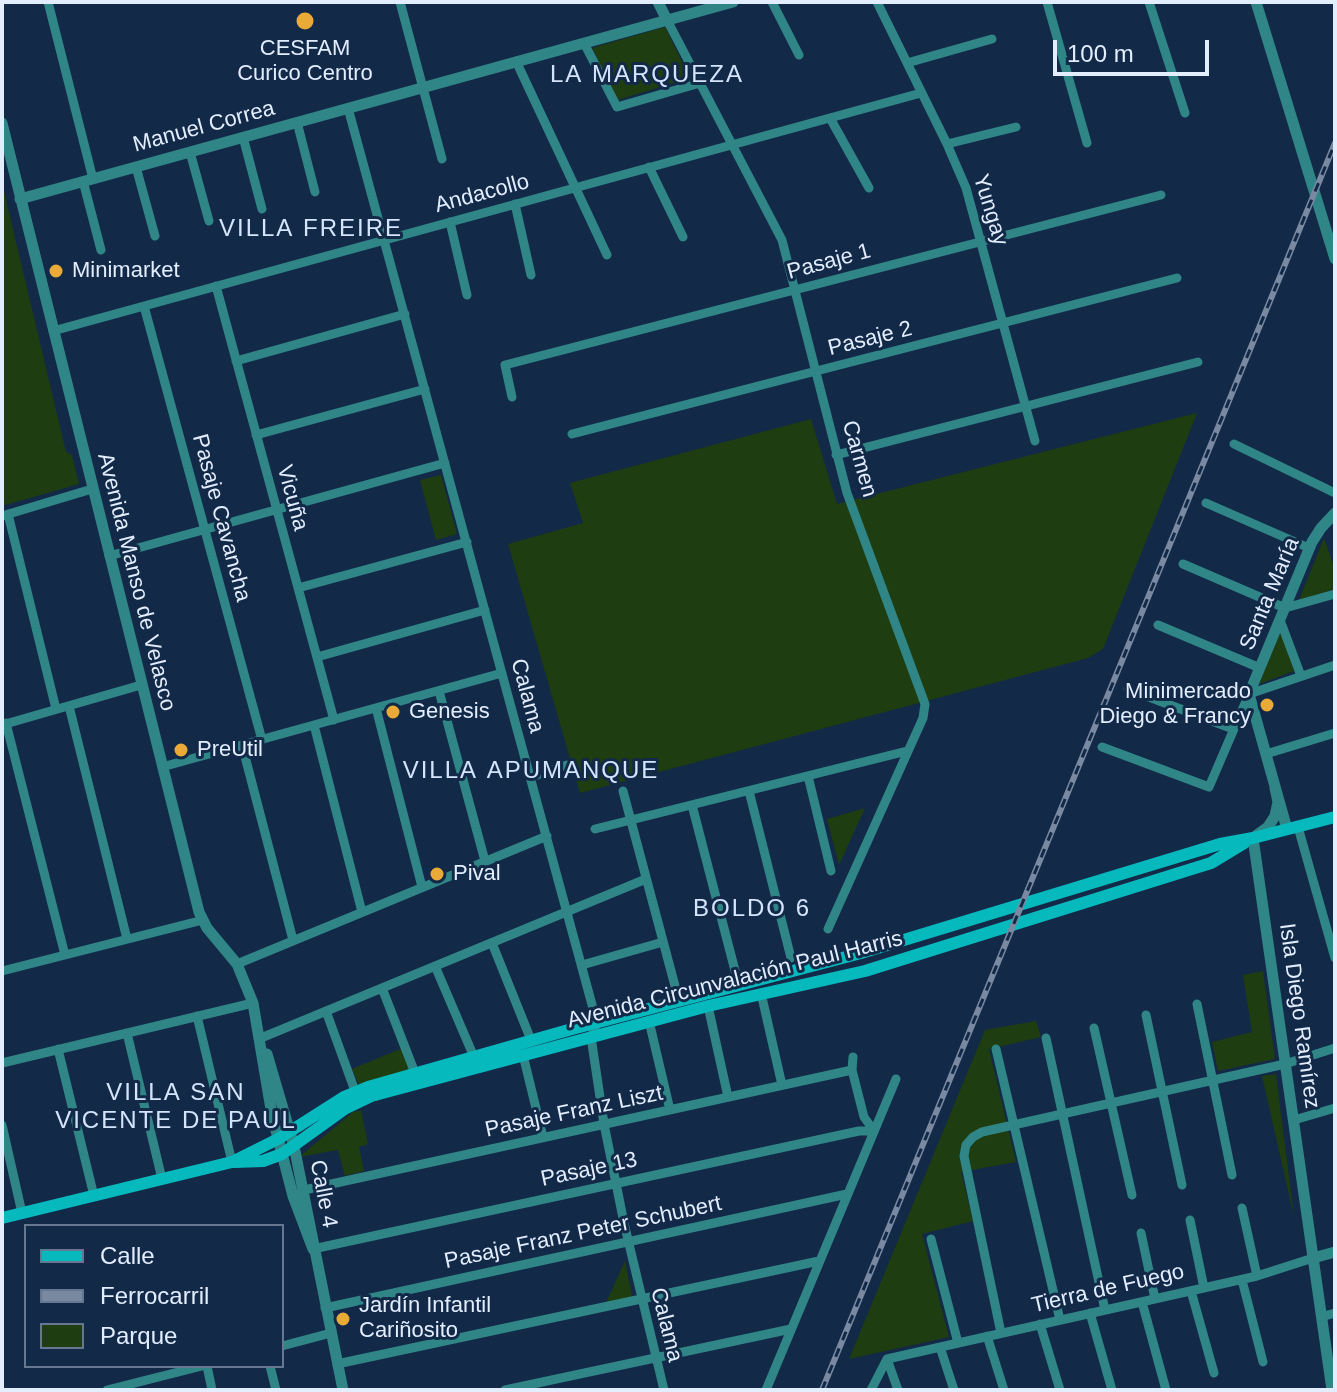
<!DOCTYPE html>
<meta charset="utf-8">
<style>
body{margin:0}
#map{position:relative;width:1337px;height:1392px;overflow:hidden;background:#132948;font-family:Arial,sans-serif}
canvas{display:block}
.frame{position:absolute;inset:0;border:4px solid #e2edfe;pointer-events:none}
.legend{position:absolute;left:24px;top:1224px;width:260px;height:144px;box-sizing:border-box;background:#132948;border:2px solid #667791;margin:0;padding:10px 14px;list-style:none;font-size:24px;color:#e2edfe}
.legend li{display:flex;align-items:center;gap:16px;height:40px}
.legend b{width:40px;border:2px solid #667791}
.scale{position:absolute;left:1053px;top:40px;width:156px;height:36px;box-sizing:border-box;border:4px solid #e2edfe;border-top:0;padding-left:10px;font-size:24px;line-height:28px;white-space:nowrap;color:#e2edfe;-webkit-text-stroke:6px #132948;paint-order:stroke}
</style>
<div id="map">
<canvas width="1337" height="1392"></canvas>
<div class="frame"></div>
<ul class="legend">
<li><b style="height:10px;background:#05b9bd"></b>Calle</li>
<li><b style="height:10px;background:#7889a1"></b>Ferrocarril</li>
<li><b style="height:22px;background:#1e3d10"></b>Parque</li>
</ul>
<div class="scale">100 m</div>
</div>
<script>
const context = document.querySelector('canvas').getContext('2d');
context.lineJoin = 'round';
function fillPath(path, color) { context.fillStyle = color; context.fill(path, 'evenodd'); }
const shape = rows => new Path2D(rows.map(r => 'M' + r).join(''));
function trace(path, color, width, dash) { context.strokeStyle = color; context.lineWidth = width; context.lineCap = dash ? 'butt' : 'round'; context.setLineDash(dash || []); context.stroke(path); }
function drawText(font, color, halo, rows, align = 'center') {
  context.font = font + ' Arial,sans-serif'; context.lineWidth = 6; context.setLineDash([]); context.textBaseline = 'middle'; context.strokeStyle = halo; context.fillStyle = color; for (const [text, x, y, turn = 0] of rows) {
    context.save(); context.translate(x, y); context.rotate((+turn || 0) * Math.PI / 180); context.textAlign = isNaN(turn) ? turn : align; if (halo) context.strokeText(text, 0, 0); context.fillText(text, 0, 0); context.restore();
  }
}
const green = shape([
 [665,27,690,78,618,100,592,48],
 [2,183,66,452,72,455,79,484,2,506],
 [1197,413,1103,649,1088,658,580,793,508,544,583,523,570,483,811,419,837,504],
 [441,475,457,534,436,540,420,480],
 [1324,538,1335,570,1335,589,1299,600],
 [1281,631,1294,671,1259,684],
 [865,808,839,865,827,819],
 [1263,971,1275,1059,1218,1071,1212,1042,1252,1032,1243,975],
 [1036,1021,1041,1037,989,1049,1016,1162,961,1172,973,1221,922,1234,949,1337,849,1359,985,1030],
 [403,1048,412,1070,359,1085,352,1069],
 [1276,1074,1294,1217,1262,1076],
 [361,1110,368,1144,359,1147,364,1171,345,1176,338,1150,299,1157,353,1112],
 [625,1261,633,1300,605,1305]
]);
const minor = shape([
 [48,2,93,179],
 [400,2,442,159],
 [772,2,799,55],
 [877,2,947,144,966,188,1035,441],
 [1047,2,1087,143],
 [1149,2,1185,113],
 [667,20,782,240,847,493,925,704,923,718,828,929],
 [584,43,617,107,700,83],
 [516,61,607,255],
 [907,63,992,39],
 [348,108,597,1023,591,1037,604,1124,624,1223,664,1390],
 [830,118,869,188],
 [297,122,315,192],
 [243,137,262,209],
 [947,144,1016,127],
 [190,152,209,221],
 [136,167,155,236],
 [649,167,683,237],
 [83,181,101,250],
 [515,204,531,275],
 [450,222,467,295],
 [216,286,334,720],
 [144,306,262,740],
 [53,331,921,93],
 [236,361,405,314],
 [512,397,505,365,1161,195],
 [572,434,1177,278],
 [256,435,425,389],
 [1234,444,1335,493],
 [836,455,1198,362],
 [1206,503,1309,548],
 [8,514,56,709],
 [2,516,92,489],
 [109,556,445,463],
 [1183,564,1285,608,1335,594],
 [298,588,467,542],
 [1280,620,1301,676],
 [1158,625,1260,668],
 [317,657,485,610],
 [1128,689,1233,729],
 [439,691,485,861],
 [69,706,127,939],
 [376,708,422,887],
 [6,723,65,955],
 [2,725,141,685],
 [314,725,362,912],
 [242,745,293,940],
 [1102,747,1209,787,1249,694,1335,665],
 [1266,754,1335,733],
 [162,767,502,673],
 [808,776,831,871],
 [531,777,567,765],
 [623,791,679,1001],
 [749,791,791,958],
 [692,805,739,986],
 [1298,827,1335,958],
 [595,829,907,751],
 [492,943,531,1040],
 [237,964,547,836],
 [582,965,663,942],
 [435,966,474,1057],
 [2,971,203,920],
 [382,988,415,1073],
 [761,993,782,1085],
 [1197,1004,1232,1175],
 [708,1006,728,1097],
 [326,1011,355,1091],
 [1146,1015,1182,1185],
 [197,1016,232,1162],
 [649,1021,670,1110],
 [1094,1028,1132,1195],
 [127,1033,162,1179],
 [261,1038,646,879],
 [1046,1038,1105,1310],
 [58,1049,94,1196],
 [996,1049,1060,1320],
 [523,1055,543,1137],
 [853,1057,852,1070,864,1117,874,1131],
 [2,1063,253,1003],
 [1294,1120,1335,1108],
 [2,1125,22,1213],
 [304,1190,852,1070],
 [1242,1208,1257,1276],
 [1190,1220,1204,1288],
 [1141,1233,1155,1299],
 [931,1239,958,1343],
 [313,1249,859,1131,874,1131],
 [1242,1280,1263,1362],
 [1191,1291,1214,1373],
 [1142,1302,1166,1390],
 [325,1308,847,1194],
 [1090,1313,1112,1390],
 [1321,1317,1335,1313],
 [1040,1324,1060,1390],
 [1001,1333,964,1156,966,1145,973,1137,982,1132,1285,1064,1335,1048],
 [987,1336,1004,1390],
 [282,1346,331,1333],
 [940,1347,954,1390],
 [887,1359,1257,1276,1313,1258],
 [887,1359,898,1390],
 [337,1364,819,1261],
 [207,1366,212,1390],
 [270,1366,276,1390],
 [107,1390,202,1366],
 [505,1390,791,1329],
 [766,1390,896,1079],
 [871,1390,887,1359]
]);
const tertiary = shape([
 [658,2,667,20],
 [1256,2,1335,259],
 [2,123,199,912,207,928,237,964,253,1003,272,1115,293,1196,313,1249],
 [20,199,733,2],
 [1275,788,1278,802,1275,816,1268,827,1253,838,1332,1390],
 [1287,829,1249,694,1312,542,1321,528,1335,513],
 [267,1054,294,1146,343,1390],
 [1313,1258,1335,1252]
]);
const secondary = shape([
 [235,1162,263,1161,282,1154,346,1108,371,1096,708,1006,865,971,1211,863,1244,843],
 [2,1218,232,1162,278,1139,344,1097,368,1087,572,1029,861,953,1220,844,1253,838,1335,817]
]);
const rail = shape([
 [822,1390,1335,143]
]);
const markers = [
 [305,21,10,"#eaaa38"],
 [56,271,8,"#eaaa38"],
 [1267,705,8,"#eaaa38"],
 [393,712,8,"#eaaa38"],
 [181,750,8,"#eaaa38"],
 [437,874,8,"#eaaa38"],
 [343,1319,8,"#eaaa38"]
];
const poiNames = [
 ["CESFAM",305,49,"center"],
 ["Curico Centro",305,74,"center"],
 ["Minimarket",72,271],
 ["Minimercado",1251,692,"right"],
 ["Diego & Francy",1251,717,"right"],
 ["Genesis",409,712],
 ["PreUtil",197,750],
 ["Pival",453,874],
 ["Jardín Infantil",359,1306],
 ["Cariñosito",359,1331]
];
const streetNames = [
 ["Manuel Correa",204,127,-15],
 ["Andacollo",482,194,-15],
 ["Yungay",990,210,73],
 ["Pasaje 1",829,262,-15],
 ["Pasaje 2",870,339,-14],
 ["Carmen",859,459,74],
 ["Vicuña",292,498,75],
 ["Pasaje Cavancha",221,518,75],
 ["Avenida Manso de Velasco",136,582,76],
 ["Santa María",1270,594,-67],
 ["Calama",527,696,75],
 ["Avenida Circunvalación Paul Harris",735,980,-14],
 ["Isla Diego Ramírez",1299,1016,82],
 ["Pasaje Franz Liszt",574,1112,-12],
 ["Pasaje 13",589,1170,-12],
 ["Calle 4",323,1194,79],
 ["Pasaje Franz Peter Schubert",583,1233,-12],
 ["Tierra de Fuego",1108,1289,-13],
 ["Calama",666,1325,76]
];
const neighbourhoodNames = [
 ["LA MARQUEZA",647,75],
 ["VILLA FREIRE",311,229],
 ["VILLA APUMANQUE",531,771],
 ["BOLDO 6",752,909],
 ["VILLA SAN",176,1093],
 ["VICENTE DE PAUL",176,1121]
];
fillPath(green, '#1e3d10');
trace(minor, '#308587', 9);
trace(tertiary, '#308587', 11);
trace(secondary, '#05b9bd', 12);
trace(rail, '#7889a1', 6);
trace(rail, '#132948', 3, [9]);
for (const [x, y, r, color] of markers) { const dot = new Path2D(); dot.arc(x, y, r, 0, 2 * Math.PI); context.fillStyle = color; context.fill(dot); trace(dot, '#132948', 3); }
drawText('22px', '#e2edfe', '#132948', poiNames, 'left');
drawText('22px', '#e2edfe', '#132948', streetNames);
context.letterSpacing = '2px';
drawText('24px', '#d3e4fd', '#132948', neighbourhoodNames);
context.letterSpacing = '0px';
</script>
